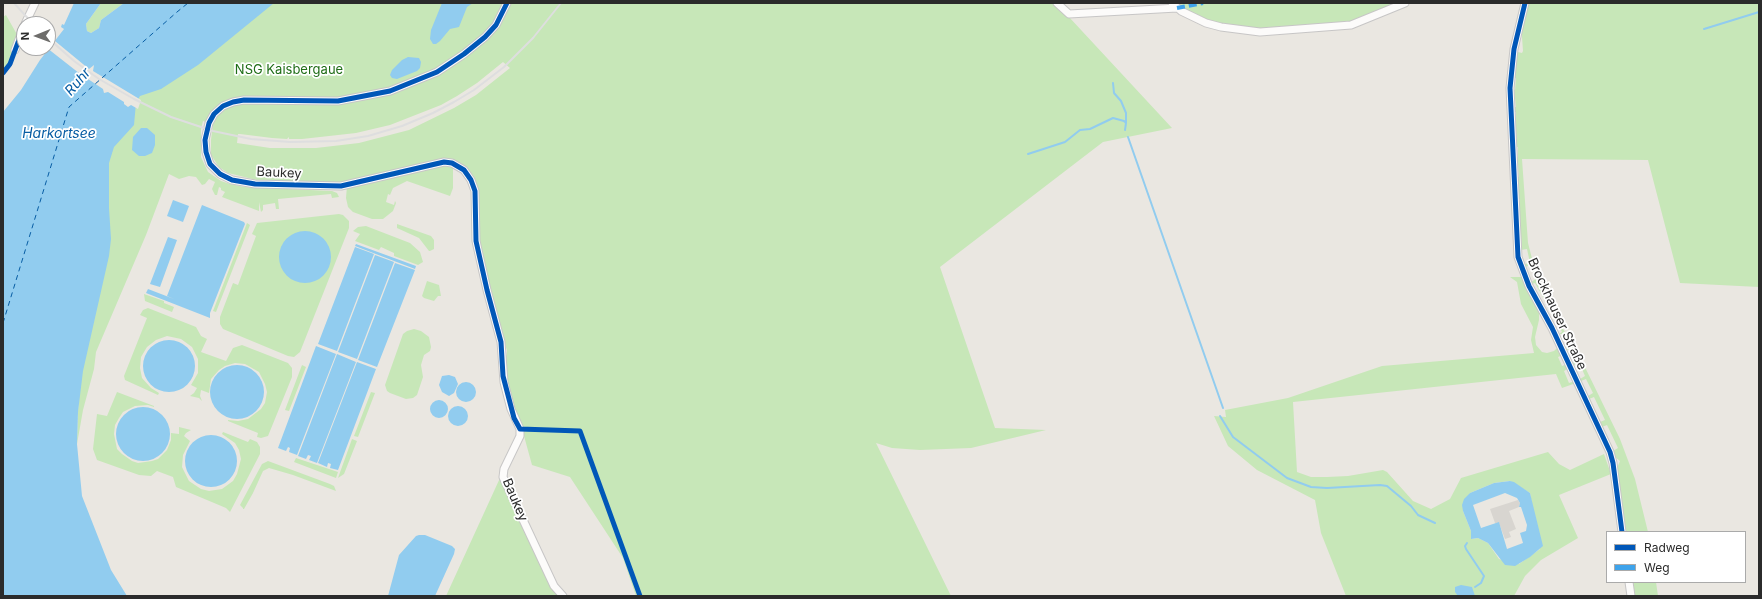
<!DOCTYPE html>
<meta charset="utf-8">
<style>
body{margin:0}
#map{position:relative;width:1762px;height:599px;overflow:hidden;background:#eae7e1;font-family:Inter,sans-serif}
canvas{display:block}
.frame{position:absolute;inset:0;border:4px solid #2b2b2b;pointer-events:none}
.legend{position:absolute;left:1606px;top:531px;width:140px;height:52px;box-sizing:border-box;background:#fff;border:1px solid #aaa;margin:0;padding:5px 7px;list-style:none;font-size:12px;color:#2b2b2b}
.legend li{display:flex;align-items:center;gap:8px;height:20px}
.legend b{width:20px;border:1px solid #aaa}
.north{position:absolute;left:16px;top:16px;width:40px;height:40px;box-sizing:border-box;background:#fff;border:1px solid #aaa;border-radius:50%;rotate:269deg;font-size:11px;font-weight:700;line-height:16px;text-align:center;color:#2b2b2b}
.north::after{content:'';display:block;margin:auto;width:14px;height:18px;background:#6e6d6b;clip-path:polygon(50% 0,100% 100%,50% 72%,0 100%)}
</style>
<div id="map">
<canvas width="1762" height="599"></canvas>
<div class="frame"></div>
<ul class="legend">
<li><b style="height:5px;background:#0057b8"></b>Radweg</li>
<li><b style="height:5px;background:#3ea3eb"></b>Weg</li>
</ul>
<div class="north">N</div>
</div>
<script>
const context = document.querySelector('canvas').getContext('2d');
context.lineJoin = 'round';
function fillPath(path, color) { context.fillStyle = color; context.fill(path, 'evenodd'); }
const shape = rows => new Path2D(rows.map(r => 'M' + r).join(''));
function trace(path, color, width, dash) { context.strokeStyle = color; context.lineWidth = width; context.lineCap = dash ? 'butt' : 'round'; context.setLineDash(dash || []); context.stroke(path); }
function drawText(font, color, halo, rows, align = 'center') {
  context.font = font + ' Inter,sans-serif'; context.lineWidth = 3.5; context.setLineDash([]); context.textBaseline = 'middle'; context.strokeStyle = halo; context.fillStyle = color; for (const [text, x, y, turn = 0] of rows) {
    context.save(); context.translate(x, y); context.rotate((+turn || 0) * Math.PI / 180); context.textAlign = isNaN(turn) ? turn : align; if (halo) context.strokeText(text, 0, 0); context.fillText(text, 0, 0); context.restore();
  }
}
const green = shape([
 [101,3,124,3,101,20,99,28,91,33,87,31,86,24],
 [248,3,1056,3,1172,128,1103,142,940,267,995,428,1046,430,971,448,920,450,892,448,876,443,951,596,636,596,623,558,570,477,532,465,521,425,513,409,504,368,507,351,478,241,472,179,444,160,434,160,396,171,339,183,261,181,228,173,219,167,211,155,211,140,213,125,203,121,201,129,201,157,208,172,221,181,230,184,244,187,332,191,337,193,339,197,332,198,331,194,278,199,279,209,276,209,275,203,263,205,263,210,261,212,259,202,259,211,222,197,225,192,221,190,221,188,219,187,217,195,215,195,212,189,215,182,209,179,205,184,202,185,196,177,189,176,179,179,169,174,146,235,96,352,94,369,83,410,77,444,78,411,101,123],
 [503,62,510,68,476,95,454,108,409,130,359,143,316,148,270,148,237,143,238,134,240,134,272,138,287,139,289,137,289,139,302,139,356,133,390,125,441,105,457,96,477,83],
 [1176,3,1391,3,1392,4,1366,20,1282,31,1206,22],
 [1525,3,1759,3,1759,287,1680,283,1648,160,1522,159,1528,243,1538,282,1551,309,1581,359,1620,439,1635,479,1648,532,1626,532,1617,468,1620,461,1615,457,1613,451,1618,448,1607,425,1602,427,1600,422,1605,420,1594,397,1589,399,1588,396,1593,393,1586,379,1581,381,1580,379,1585,376,1579,362,1574,365,1572,362,1577,359,1572,348,1567,350,1565,346,1567,345,1562,334,1559,334,1562,332,1557,322,1535,283,1532,284,1531,282,1536,279,1531,265,1525,267,1525,264,1530,263,1527,249,1521,250,1521,247,1522,246,1521,234,1519,234,1519,229,1521,229,1520,216,1518,216,1518,212,1520,211,1520,199,1518,199,1518,194,1519,194,1519,182,1517,182,1517,177,1519,177,1518,165,1516,164,1516,160,1518,160,1518,147,1516,147,1515,141,1517,141,1516,129,1515,129,1514,125,1516,125,1516,112,1514,112,1513,107,1516,107,1514,90,1515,90,1516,78,1514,78,1517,56,1518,52,1522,53,1523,51,1521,23],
 [6,15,19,38,10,64,3,73,3,17],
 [435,165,453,166,453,188,450,196,407,181,393,188,390,195,388,194,386,202,394,205,395,201,396,203,393,211,383,219,372,219,353,212,348,207,346,198,347,186],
 [339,214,343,215,349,221,349,228,300,352,294,357,288,356,223,329,220,324,220,317,233,283,238,285,256,236,252,234,257,223],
 [247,223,250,225,216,312,213,311],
 [397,224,431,236,434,240,434,249,430,251,429,251,419,238,397,228],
 [366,226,410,243,420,252,423,262,418,265,394,256,394,253,381,247,379,250,355,241,360,234,353,231,358,227],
 [1510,277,1522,277,1524,283,1539,310,1539,320,1535,337,1536,345,1542,352,1547,353,1554,351,1559,346,1563,355,1558,357,1562,366,1567,364,1569,368,1564,371,1569,383,1575,381,1576,383,1562,388,1556,374,1293,402,1297,472,1311,477,1327,477,1348,476,1383,470,1387,472,1413,501,1431,509,1450,499,1461,478,1548,452,1559,464,1570,470,1604,454,1611,474,1559,495,1578,538,1541,560,1525,576,1514,596,1346,596,1321,533,1315,500,1257,470,1228,446,1214,416,1226,417,1225,410,1288,398,1382,366,1534,353,1531,340,1533,327,1521,304,1517,282],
 [1510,481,1530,493,1540,549,1519,564,1499,559,1488,543,1478,538,1472,539,1471,531,1463,511,1470,493,1494,483],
 [427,281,439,285,441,296,438,296,434,301,424,298,422,296],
 [144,294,164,301,164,303,174,307,172,312,145,301],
 [148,308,196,327,201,336,207,339,201,352,226,361,233,348,242,345,288,363,292,368,292,377,268,436,261,438,257,437,258,433,228,421,228,420,238,421,248,419,261,409,265,403,267,392,265,384,259,372,245,364,235,363,225,366,219,370,211,379,209,393,201,390,200,396,202,401,199,398,190,396,194,393,197,388,191,385,198,373,198,359,192,347,181,339,167,336,156,340,147,347,141,357,140,368,142,378,151,388,159,393,158,395,125,380,124,376,147,318,140,315,143,310],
 [414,329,421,331,429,337,431,347,430,351,424,355,421,365,423,377,417,395,413,398,406,399,390,393,387,391,385,385,403,334,407,331],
 [302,365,306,367,289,411,285,410],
 [117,392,154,406,154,407,148,405,135,406,123,412,119,418,115,425,114,434,117,449,122,454,132,461,138,463,152,461,158,459,167,450,171,440,171,433,179,434,179,427,191,430,186,433,184,436,190,441,183,455,182,467,189,481,201,489,209,491,222,489,233,481,237,474,241,459,239,450,235,443,222,434,223,432,248,442,250,439,257,442,260,447,260,454,230,512,226,508,176,487,173,477,157,471,151,476,139,475,97,460,93,449,97,414,107,416],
 [371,392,375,393,358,437,354,436],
 [352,439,357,441,344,474,338,478],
 [296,458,338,472,336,478,294,462],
 [268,461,330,484,334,486,336,491,293,475,269,468,263,471,253,493,244,509,243,509,243,508,240,505,262,464],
 [500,478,557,596,446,596],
 [1633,582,1656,582,1658,596,1635,596]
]);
const plaza = shape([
 [1518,500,1520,503,1519,507,1509,511,1516,529,1509,532,1511,537,1505,539,1499,523,1495,523,1490,509]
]);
const water = shape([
 [74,3,101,3,86,24,87,31,91,33,99,28,101,20,124,3,274,3,198,65,161,89,140,96,136,103,134,125,114,147,109,163,109,208,111,239,109,256,83,371,78,412,77,444,82,496,111,570,127,596,3,596,3,112,21,90,40,60,64,29,61,27,62,24,64,25],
 [442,3,473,3,467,7,459,27,450,29,440,41,436,44,433,44,430,39,431,30],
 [408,57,419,58,421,62,420,68,417,71,397,79,392,78,390,75,392,70,402,60],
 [141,128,147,128,155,135,155,145,152,153,145,156,139,156,132,150,133,137],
 [173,200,189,206,183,222,167,216],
 [202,205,244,222,245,224,210,313,210,318,146,293,148,289,174,299,167,296],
 '279 257a26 26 0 1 1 52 0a26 26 0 1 1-52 0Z',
 [168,237,177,240,160,287,150,284],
 [356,244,416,266,415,269,355,246],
 [355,247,374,254,337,351,318,344],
 [375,255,394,262,357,359,338,352],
 [395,263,415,270,377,367,358,360],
 '143 366a26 26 0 1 1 52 0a26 26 0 1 1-52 0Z',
 [316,346,336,354,297,455,289,452,290,448,288,447,286,451,278,448],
 [337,354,356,362,317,463,309,460,311,456,308,455,306,459,298,456],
 [357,362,376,369,338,470,330,468,331,464,328,463,327,467,318,463],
 '210 392a27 27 0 1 1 54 0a27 27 0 1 1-54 0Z',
 [449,375,455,377,458,384,454,393,449,396,442,392,439,385,442,376],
 '456 392a10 10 0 1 1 20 0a10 10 0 1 1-20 0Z',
 '430 409a9 9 0 1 1 18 0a9 9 0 1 1-18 0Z',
 '448 416a10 10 0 1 1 20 0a10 10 0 1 1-20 0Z',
 '116 434a27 27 0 1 1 54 0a27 27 0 1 1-54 0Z',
 '185 461a26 26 0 1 1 52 0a26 26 0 1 1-52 0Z',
 [1510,481,1514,482,1530,493,1543,546,1530,557,1515,566,1505,565,1488,543,1478,538,1471,539,1471,531,1463,511,1462,505,1464,499,1470,493,1494,483],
 [1505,493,1517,498,1520,503,1519,507,1521,507,1527,525,1526,531,1520,533,1523,543,1507,549,1499,522,1481,528,1473,505],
 [419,535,425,535,452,546,455,549,454,554,435,596,388,596,399,555,416,536],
 [1461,585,1472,587,1475,596,1458,596,1455,592,1455,587]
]);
const pier = shape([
 [54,38,55,41,89,69,94,65,93,71,141,100,138,109,131,105,128,107,124,104,124,102,108,92,104,93,103,89,88,79,83,83,84,77,47,48]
]);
const stream = shape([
 [1704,29,1759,12],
 [1113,83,1114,93,1121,101,1126,113,1126,123],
 [1128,137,1223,408],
 [1028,154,1065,142,1080,130,1090,129,1113,118,1124,121,1126,123,1125,130],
 [1220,416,1233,437,1287,478,1311,487,1327,488,1380,485,1387,486,1411,506,1418,515,1435,523],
 [1467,543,1465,546,1466,549,1484,576,1481,583,1475,587]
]);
const ferry = shape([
 [3,323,69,107,177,12,188,3]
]);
const minor = shape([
 [507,3,496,25,485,37,464,54,437,72,390,91,338,101,244,100,233,102,223,106,214,114,209,123,205,140,206,152,210,164,220,174,232,180,255,184,341,186,444,162,452,163,464,170,471,180,475,191,476,241,487,290,501,342,504,382,511,409,520,429,520,436,504,469,503,477,554,586,563,596],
 [1057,3,1069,14,1177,8],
 [1172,3,1181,11,1206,23,1221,27,1260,32,1351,25,1405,3],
 [1525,3,1514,49,1510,88,1518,257,1529,286,1552,328,1610,452,1613,463,1622,532],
 [25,24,35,3],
 [15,50,24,26],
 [1629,582,1631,596]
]);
const rail = shape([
 [14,3,33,24],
 [48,38,74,61,99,79,134,99,171,117,213,131,251,139,290,142,336,141,368,136,402,126,433,113,454,102,474,90,504,67,533,38,561,3]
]);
const quiet = shape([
 [1177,8,1203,3]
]);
const cycleway = shape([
 [507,3,496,25,485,37,464,54,437,72,390,91,338,101,244,100,233,102,223,106,214,114,209,123,205,140,206,152,210,164,220,174,232,180,255,184,341,186,444,162,452,163,464,170,471,180,475,191,476,241,487,290,501,342,503,376,514,418,520,429,580,431,640,596],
 [1525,3,1514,49,1510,88,1518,257,1529,286,1552,328,1610,452,1613,463,1622,532],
 [3,73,10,64,24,26]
]);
const parkNames = [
 ["NSG Kaisbergaue",289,70]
];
const streetNames = [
 ["Baukey",279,173,3],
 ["Brockhauser Straße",1557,314,65],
 ["Baukey",515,500,67]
];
const waterNames = [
 ["Ruhr",78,82,-49],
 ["Harkortsee",59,134]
];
fillPath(green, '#c7e7b8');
fillPath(plaza, '#d8d5d0');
fillPath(water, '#91ccef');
fillPath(pier, '#eae7e1');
trace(stream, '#91ccef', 2);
trace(ferry, '#075da4', 1, [5, 4]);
trace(minor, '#c7c6c6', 9);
trace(minor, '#fcfbfa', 7);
trace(rail, '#dededf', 2);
trace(quiet, '#3ea3eb', 4, [8, 4]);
trace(cycleway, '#0057b8', 5);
drawText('13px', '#1f6d17', '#fff', parkNames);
drawText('13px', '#2b2b2b', '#fff', streetNames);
drawText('italic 14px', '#075da4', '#fff', waterNames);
</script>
